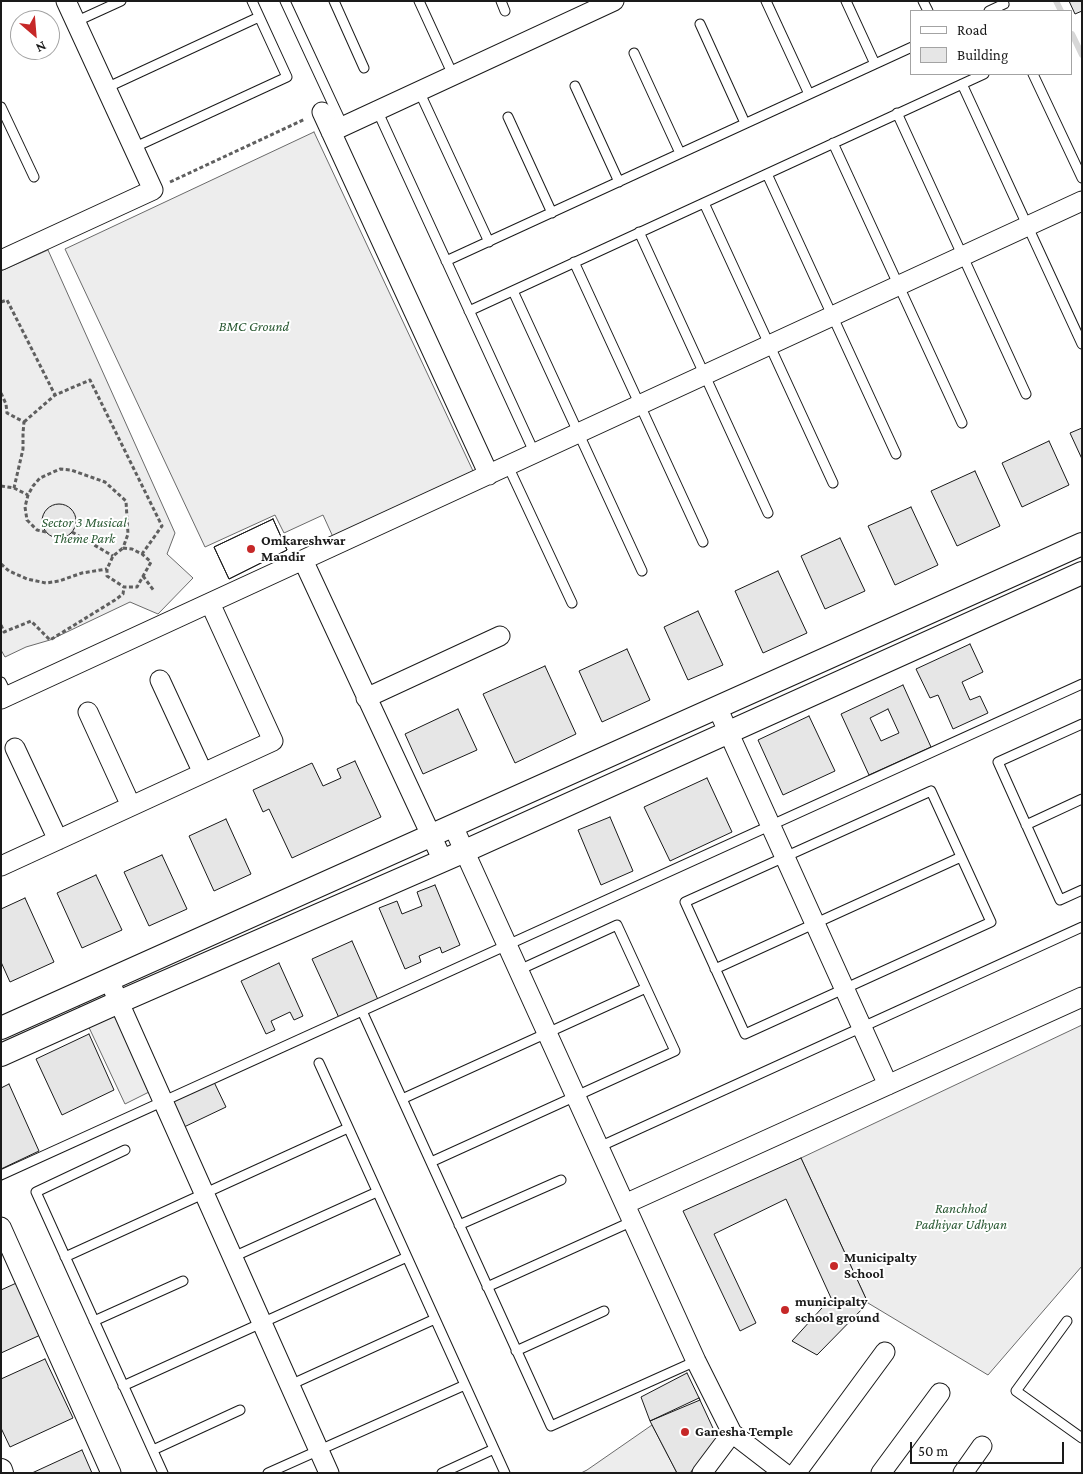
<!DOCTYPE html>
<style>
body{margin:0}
#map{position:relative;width:1083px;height:1474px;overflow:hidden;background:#fff;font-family:"Crimson Pro",serif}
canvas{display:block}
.frame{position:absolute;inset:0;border:2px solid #1a1a1a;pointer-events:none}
.legend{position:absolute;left:910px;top:10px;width:162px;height:65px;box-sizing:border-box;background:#fff;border:1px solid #a3a3a3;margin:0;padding:6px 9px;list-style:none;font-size:15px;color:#1a1a1a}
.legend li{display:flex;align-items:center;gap:10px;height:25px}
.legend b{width:25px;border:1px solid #a3a3a3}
.north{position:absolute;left:10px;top:10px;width:50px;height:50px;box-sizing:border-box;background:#fff;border:1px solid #a3a3a3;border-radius:50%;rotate:153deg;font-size:14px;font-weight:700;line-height:20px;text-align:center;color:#1a1a1a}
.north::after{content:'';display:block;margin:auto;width:18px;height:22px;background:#c62828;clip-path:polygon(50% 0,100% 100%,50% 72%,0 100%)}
.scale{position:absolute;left:910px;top:1442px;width:154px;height:22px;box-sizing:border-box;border:2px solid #1a1a1a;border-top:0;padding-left:6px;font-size:15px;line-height:18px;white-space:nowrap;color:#1a1a1a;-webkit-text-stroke:4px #fff;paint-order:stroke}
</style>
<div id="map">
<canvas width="1083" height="1474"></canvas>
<div class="frame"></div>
<ul class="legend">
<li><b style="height:6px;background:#fff"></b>Road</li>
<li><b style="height:14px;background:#e6e6e6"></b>Building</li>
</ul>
<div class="north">N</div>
<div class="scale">50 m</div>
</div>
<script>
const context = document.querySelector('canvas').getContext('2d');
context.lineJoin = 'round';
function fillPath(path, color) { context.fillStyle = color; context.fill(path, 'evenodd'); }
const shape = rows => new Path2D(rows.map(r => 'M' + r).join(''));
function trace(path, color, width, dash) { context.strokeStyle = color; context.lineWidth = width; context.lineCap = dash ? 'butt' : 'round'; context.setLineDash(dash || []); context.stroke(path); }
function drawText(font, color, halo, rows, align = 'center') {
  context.font = font + ' "Crimson Pro",serif'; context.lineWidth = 4; context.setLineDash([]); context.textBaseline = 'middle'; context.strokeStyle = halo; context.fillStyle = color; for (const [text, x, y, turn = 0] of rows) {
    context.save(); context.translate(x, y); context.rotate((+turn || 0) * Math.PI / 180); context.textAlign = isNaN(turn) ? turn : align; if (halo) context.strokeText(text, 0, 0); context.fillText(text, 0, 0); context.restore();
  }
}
const built = shape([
 [314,132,473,471,333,537,323,515,284,533,275,515,205,547,65,249,314,132],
 [48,250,175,533,167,554,193,578,158,614,130,602,50,640,26,647,5,657,1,650,1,271,48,250],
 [106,990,151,1091,125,1104,77,1002,106,990],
 [1082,1025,1082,1266,988,1375,868,1303,801,1158,1082,1025],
 [652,1425,677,1473,581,1473,587,1470,652,1425]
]);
const stream = shape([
 [1056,1,1061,11],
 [1072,34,1082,55]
]);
const building = shape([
 [1069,1,1082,1,1082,11,1075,14,1069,1],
 [1082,428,1082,459,1070,433,1082,428],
 [1049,441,1069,485,1022,507,1002,463,1049,441],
 [975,471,1000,526,957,546,931,491,975,471],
 '42 521a17 17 0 1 1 34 0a17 17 0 1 1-34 0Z',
 [911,507,938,565,895,585,868,526,911,507],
 [273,519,287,550,229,579,214,547,273,519],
 [273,519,287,550,229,579,214,547,273,519],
 [840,538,865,591,825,609,801,556,840,538],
 [778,571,807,633,763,653,735,591,778,571],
 [698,611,723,665,688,680,664,627,698,611],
 [970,644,983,672,962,682,970,700,980,696,988,713,953,729,938,695,930,698,916,669,970,644],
 [627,649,650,700,602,722,579,671,627,649],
 [545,666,576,734,515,763,483,694,545,666],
 [903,685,931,747,869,775,841,714,903,685],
 [888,709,899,733,881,741,870,718,888,709],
 [458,709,477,750,423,774,405,734,458,709],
 [809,716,835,771,783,795,758,740,809,716],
 [355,761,381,817,292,858,269,809,263,812,253,790,312,763,323,786,341,778,337,769,355,761],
 [707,778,732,832,670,861,644,807,707,778],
 [610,817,633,871,601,885,578,830,610,817],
 [226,819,251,874,214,891,189,836,226,819],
 [162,855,187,909,149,926,124,872,162,855],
 [96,875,122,930,82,948,57,893,96,875],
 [435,885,460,945,442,953,440,947,419,956,421,962,405,969,379,908,397,901,402,914,422,906,417,892,435,885],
 [25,898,54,962,10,982,1,962,1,909,25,898],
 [352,941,379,1002,340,1020,312,959,352,941],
 [279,963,303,1016,294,1020,290,1012,271,1021,275,1030,266,1034,241,981,279,963],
 [89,1034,114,1090,62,1115,36,1059,89,1034],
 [214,1082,226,1107,184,1127,171,1101,214,1082],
 [9,1084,39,1151,1,1169,1,1088,9,1084],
 [801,1158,868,1303,817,1355,792,1341,831,1298,786,1199,714,1234,756,1323,740,1331,683,1211,801,1158],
 [23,1280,47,1332,1,1353,1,1290,23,1280],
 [45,1359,73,1418,10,1447,1,1428,1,1379,45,1359],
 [687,1373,700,1400,650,1421,641,1397,687,1373],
 [699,1398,718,1439,690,1473,677,1473,650,1421,699,1398],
 [82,1450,92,1473,32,1473,82,1450]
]);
const path = shape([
 [170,182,305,119],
 [1,302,7,300,55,395,90,380,162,526,142,554],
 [1,393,6,404,7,413,24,422,23,433,23,449,14,488],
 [24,422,55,395],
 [1,486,14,488,28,495],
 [46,532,37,530,27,520,25,507,28,495,33,486,40,478,60,469,71,470,105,482,126,501,128,534,123,548],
 [72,532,113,556],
 [123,548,132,549,142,554,151,562,137,587,124,587,107,576,107,569,113,556,123,548],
 [1,564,9,571,27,579,46,583,59,581,82,573,107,569],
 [143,576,154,591],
 [1,625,4,632,31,621,50,640,115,600,123,594,124,587]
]);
const service = shape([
 [285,1,343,126],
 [334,1,364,68],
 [419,1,453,75],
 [501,1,505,11],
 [766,1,809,94],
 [846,1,875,64],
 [923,1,928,11],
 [989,11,1004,4,1003,1],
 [75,22,121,1],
 [700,24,745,123],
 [634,53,680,153],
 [1033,74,1082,178],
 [962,84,1082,344],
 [575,86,619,182],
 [106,88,259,17],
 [419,91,489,242],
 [1,107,34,177],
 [377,110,535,454],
 [897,113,1026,394],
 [508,117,552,213],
 [833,143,962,423],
 [133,148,287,77,252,1],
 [767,174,896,454],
 [704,203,833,483],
 [639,232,768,513],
 [446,261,912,47],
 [574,262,703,542],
 [513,291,642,571],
 [469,311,984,74],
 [508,466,572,603],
 [1,682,8,696],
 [1082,724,998,762,1060,900,1082,890],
 [931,791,991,922,745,1034,685,902,931,791],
 [1026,825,1082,799],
 [715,969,961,857],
 [362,1011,551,1426,696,1361],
 [319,1063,505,1473],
 [402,1099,646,988],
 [599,1147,1082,927],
 [125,1150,36,1192,163,1473],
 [431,1162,675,1051,617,925,519,970],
 [1,1175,1082,684],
 [459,1225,561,1180],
 [65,1257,348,1128],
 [233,1257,377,1192],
 [487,1287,633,1221],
 [94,1321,183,1281],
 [1067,1321,1016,1391,1082,1438],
 [516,1351,604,1311],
 [290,1385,435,1319],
 [123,1386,407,1257],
 [153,1450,240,1410],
 [268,1473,465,1385],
 [442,1473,494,1449]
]);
const minor = shape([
 [322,112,489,475],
 [331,132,614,1],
 [1,260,153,190,66,1],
 [303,560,443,861],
 [160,680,203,773],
 [366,698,500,636],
 [1,699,1082,201],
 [717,707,888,1085],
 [88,712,131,806],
 [15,748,58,840],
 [453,826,696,1361,732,1433,784,1473],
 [1,866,273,741,210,603],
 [109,980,329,1473],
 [625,1204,1082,997],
 [1,1227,111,1473],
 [702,1473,732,1433],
 [796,1473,885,1352],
 [881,1473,940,1393],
 [963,1473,982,1446]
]);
const tertiary = shape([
 [1,1028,1082,544],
 [1,1055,119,1002,465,851,1082,573],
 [1,1470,2,1473]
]);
const markers = [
 [251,549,5,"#c62828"],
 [834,1266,5,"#c62828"],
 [785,1310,5,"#c62828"],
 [685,1432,5,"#c62828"]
];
const parkNames = [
 ["BMC Ground",254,327],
 ["Sector 3 Musical",84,523],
 ["Theme Park",84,539],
 ["Ranchhod",961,1209],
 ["Padhiyar Udhyan",961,1225]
];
const poiNames = [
 ["Omkareshwar",261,541],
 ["Mandir",261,557],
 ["Municipalty",844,1258],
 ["School",844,1274],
 ["municipalty",795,1302],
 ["school ground",795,1318],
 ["Ganesha Temple",695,1432]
];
fillPath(built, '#ededed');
trace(built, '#6a6a6a', 1);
trace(stream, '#d7d7d7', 6);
fillPath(building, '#e6e6e6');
trace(building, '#1a1a1a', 1);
trace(service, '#1a1a1a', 11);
trace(minor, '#1a1a1a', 21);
trace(tertiary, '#1a1a1a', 24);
trace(path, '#5f5f5f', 3, [4, 2.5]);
trace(service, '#fff', 9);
trace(minor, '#fff', 19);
trace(tertiary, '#fff', 22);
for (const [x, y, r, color] of markers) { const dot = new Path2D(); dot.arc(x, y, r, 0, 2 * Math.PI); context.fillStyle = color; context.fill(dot); trace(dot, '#fff', 2); }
drawText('italic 14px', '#2b5a34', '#fff', parkNames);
drawText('bold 14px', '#1a1a1a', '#fff', poiNames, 'left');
</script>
